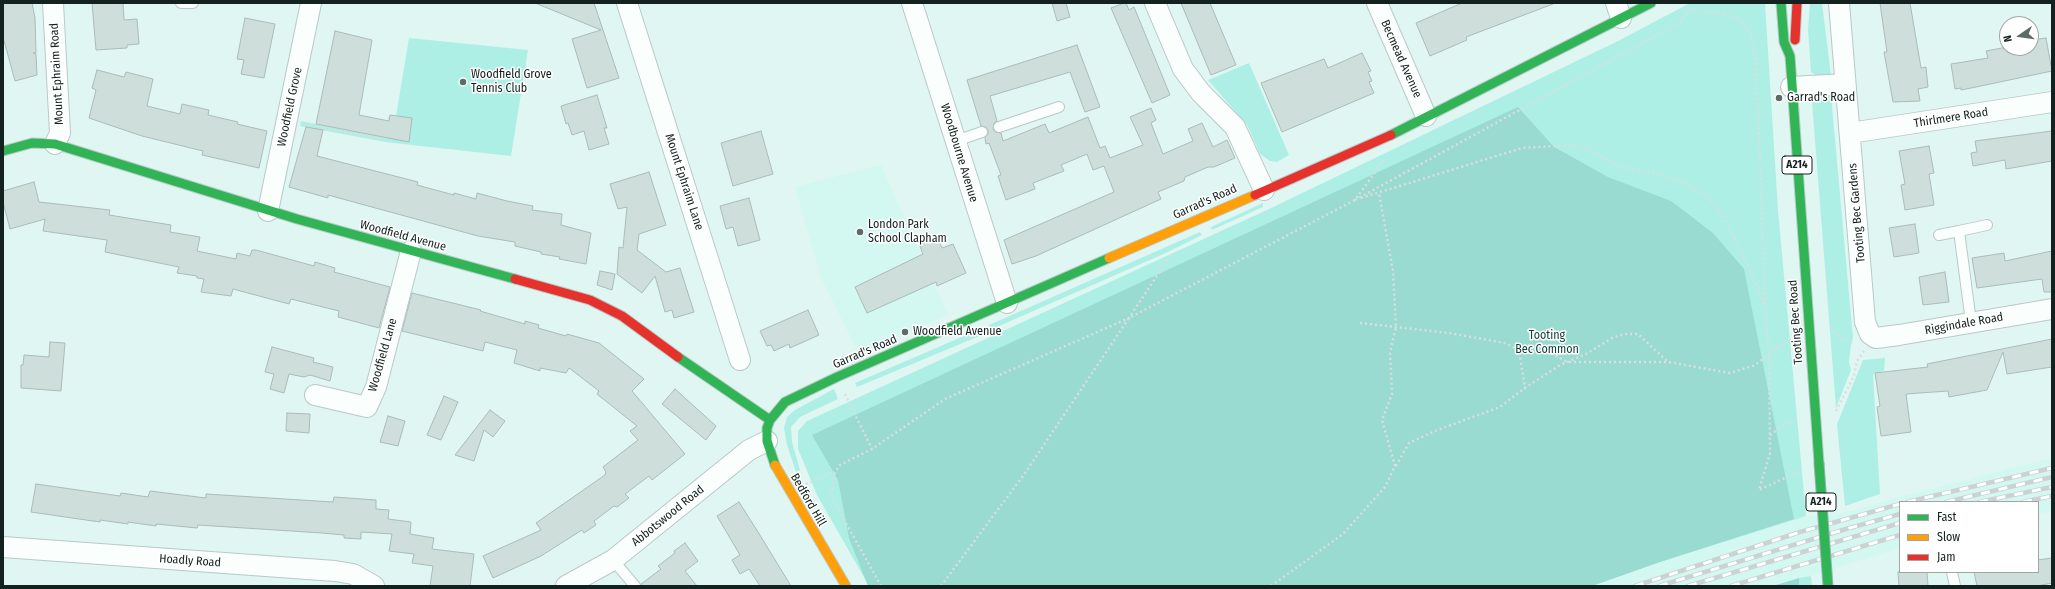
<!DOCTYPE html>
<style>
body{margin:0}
#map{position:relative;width:2055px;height:589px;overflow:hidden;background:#e0f6f2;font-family:"Fira Sans Condensed",sans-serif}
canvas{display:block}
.frame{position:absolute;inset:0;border:4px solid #13211f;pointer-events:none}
.legend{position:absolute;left:1899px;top:501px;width:140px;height:72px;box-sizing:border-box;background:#fff;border:1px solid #a1a6a5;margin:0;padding:5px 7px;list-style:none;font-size:12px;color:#13211f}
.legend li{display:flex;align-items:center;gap:8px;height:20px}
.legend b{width:20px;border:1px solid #a1a6a5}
.north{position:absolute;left:1999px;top:16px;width:40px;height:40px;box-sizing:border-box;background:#fff;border:1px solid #a1a6a5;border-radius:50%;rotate:257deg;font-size:11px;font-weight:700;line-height:16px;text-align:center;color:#13211f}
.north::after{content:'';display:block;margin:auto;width:14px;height:18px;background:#5b6c69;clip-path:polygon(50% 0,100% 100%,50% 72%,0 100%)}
</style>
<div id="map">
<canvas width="2055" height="589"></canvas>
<div class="frame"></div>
<ul class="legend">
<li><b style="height:5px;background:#30b455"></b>Fast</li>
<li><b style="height:5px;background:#ff9f0a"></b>Slow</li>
<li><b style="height:5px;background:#e5322d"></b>Jam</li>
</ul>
<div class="north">N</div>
</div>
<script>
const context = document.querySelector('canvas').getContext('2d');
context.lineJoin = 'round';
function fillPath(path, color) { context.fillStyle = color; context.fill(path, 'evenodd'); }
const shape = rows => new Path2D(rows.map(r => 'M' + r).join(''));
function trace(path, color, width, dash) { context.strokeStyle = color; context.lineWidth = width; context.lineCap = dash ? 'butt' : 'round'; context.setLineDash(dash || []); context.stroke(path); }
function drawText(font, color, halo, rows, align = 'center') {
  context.font = font + ' "Fira Sans Condensed",sans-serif'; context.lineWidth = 3; context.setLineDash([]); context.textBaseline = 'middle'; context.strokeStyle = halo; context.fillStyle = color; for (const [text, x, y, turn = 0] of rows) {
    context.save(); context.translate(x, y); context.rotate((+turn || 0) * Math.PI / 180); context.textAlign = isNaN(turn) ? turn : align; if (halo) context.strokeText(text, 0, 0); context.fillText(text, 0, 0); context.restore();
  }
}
const built = shape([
 [881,165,948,315,859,354,821,278,795,187],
 [2052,458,2052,511,2038,514,2038,502,1900,502,1900,548,1811,576,1773,586,1592,586,1660,562,1794,519,1806,516,1844,513,1899,497]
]);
const green = shape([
 [1690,3,1765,3,1778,210,1806,516,1660,562,1592,586,869,586,817,495,798,449,798,431,807,421,1269,209,1618,41],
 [1810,3,1822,3,1831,76,1817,76,1811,72,1808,30],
 [409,38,528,50,511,156,385,142,300,126,301,121,386,138,389,115,396,116],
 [1249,63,1289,155,1277,162,1270,161,1260,154,1247,125,1208,80],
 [1817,95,1831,95,1853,338,1851,344,1849,362,1851,370,1836,408,1812,102],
 [1263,203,1263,207,1212,230,1211,227],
 [1200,232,1202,235,1168,252,990,330,989,325],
 [980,329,982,335,857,387,855,383],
 [1885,358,1884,371,1873,374,1880,494,1845,506,1837,424,1863,360],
 [834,389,838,399,800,417,791,427,792,442,800,470,796,472,787,445,784,428,787,417,795,410],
 [1811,576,1812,586,1773,586,1799,578]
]);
const forest = shape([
 [1518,107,1554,147,1608,177,1671,201,1713,233,1744,269,1794,519,1660,562,1592,586,868,586,849,538,838,480,812,435],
 [1799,578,1799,586,1773,586,1793,580]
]);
const building = shape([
 [3,3,32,3,35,18,36,53,33,53,36,54,37,75,15,81,3,37,3,3],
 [92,3,123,3,124,20,137,19,139,44,127,45,127,48,96,50,92,3],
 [535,3,594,3,619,78,587,88,572,39,601,30,535,3],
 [1052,3,1066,3,1070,17,1057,21,1052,3],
 [1124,3,1126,3,1129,10,1134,7,1170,95,1152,103,1111,8,1124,3],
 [1181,3,1210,3,1236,65,1211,75,1181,3],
 [1462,3,1553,3,1553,4,1466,37,1467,40,1430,56,1416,23,1462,3],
 [1880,3,1910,3,1921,68,1926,67,1928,87,1918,89,1920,101,1893,102,1884,52,1887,52,1880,3],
 [245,18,275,24,264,78,241,74,244,60,237,59,245,18],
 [335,31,372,40,359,115,389,121,390,115,412,118,409,142,316,124,335,31],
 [2046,38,2052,71,1976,87,1961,90,1961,88,1955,89,1951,64,1988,58,1986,51,2007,47,2031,48,2031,40,2046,38],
 [1077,45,1100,107,1085,112,1070,72,990,96,997,121,994,123,993,129,995,132,1001,133,1003,141,1045,124,1049,133,1088,117,1100,148,1105,146,1110,158,1143,145,1130,117,1151,108,1156,120,1151,123,1163,154,1193,141,1188,129,1202,123,1213,147,1227,140,1235,158,1214,167,1208,167,1185,177,1184,181,1158,192,1161,199,1036,256,1012,264,1004,240,1114,192,1104,166,1093,170,1087,154,1061,165,1064,171,1033,183,1035,189,1006,200,998,176,1001,175,989,143,986,144,985,138,988,134,988,130,986,127,981,126,967,80,1077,45],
 [1362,53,1371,71,1368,72,1372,81,1369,82,1374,93,1282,132,1261,83,1324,59,1328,68,1362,53],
 [97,70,124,77,126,72,153,79,147,106,180,114,182,104,209,110,208,115,238,122,237,124,267,131,259,168,202,155,203,151,142,136,89,118,96,90,92,88,97,70],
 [597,95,607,128,604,128,609,144,589,150,584,131,572,135,568,123,566,124,561,106,597,95],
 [306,127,323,130,317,156,418,182,417,185,454,195,454,193,476,199,477,193,507,201,533,206,532,210,562,214,561,225,591,233,586,264,559,259,560,257,541,254,541,252,515,246,515,242,478,236,328,195,328,198,289,187,306,127],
 [761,131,773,174,733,186,721,143,761,131],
 [2052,131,2052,161,2006,169,2005,160,1973,166,1971,153,1977,152,1975,141,2052,131],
 [1929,146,1934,173,1929,174,1934,205,1905,210,1901,185,1905,184,1899,151,1929,146],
 [649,172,666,225,639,234,637,250,666,272,680,268,694,312,674,318,672,310,665,312,655,276,642,293,617,274,619,247,623,248,627,207,618,209,610,184,649,172],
 [34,182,39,202,110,210,109,215,171,225,170,232,200,237,197,251,236,259,237,253,250,256,252,250,256,250,314,266,315,262,335,268,334,272,390,287,379,328,338,317,339,311,291,299,289,304,233,289,231,296,201,292,204,279,197,278,197,276,177,273,179,267,105,252,107,240,43,231,45,219,10,229,3,202,3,191,34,182],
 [749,198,760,240,738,246,733,227,726,229,720,206,749,198],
 [1915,224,1919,253,1894,257,1889,228,1915,224],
 [937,236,942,248,953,244,966,273,937,286,936,282,867,313,855,287,923,254,919,244,937,236],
 [2052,251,2052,292,2044,292,2042,279,1977,288,1972,258,2004,253,2005,261,2052,251],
 [600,271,615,274,612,290,597,285,600,271],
 [1945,272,1949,302,1923,305,1919,277,1945,272],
 [412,293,481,310,480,311,525,324,525,321,539,325,538,328,566,336,567,334,599,343,644,379,632,391,685,454,652,480,649,476,625,494,629,498,617,507,614,506,594,521,596,525,584,533,582,530,541,556,493,578,483,556,541,530,536,523,605,475,606,472,603,467,638,440,630,431,637,426,597,394,599,391,569,368,566,373,540,368,540,371,514,363,517,350,485,342,483,351,402,331,412,293],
 [808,310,819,335,790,348,789,344,774,351,771,345,767,346,760,331,808,310],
 [2052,339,2052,367,2007,374,2003,352,1987,390,1949,397,1948,391,1906,394,1911,432,1881,436,1877,407,1880,406,1875,373,1928,367,1927,364,2052,339],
 [50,342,65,343,61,391,21,388,21,365,23,365,24,355,49,357,50,342],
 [272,347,314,358,313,362,333,367,330,381,310,375,304,377,289,374,284,393,270,389,274,374,265,372,272,347],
 [675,389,716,426,706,440,662,404,675,389],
 [444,396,458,402,441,440,427,435,444,396],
 [490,410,505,421,493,437,484,430,474,461,455,455,490,410],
 [287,413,310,414,309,433,286,431,287,413],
 [388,416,405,421,398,446,380,442,388,416],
 [36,484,120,496,121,493,148,497,150,491,206,498,206,494,333,502,334,497,376,500,376,509,389,510,388,519,411,522,410,534,434,538,432,549,474,554,470,586,430,586,433,566,412,563,414,554,389,551,392,534,361,532,361,539,344,538,344,535,322,533,198,525,197,528,156,524,156,526,128,522,128,524,100,520,100,522,72,518,31,512,36,484],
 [739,502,758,532,791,586,760,586,749,569,740,574,732,560,740,555,717,516,739,502],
 [685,543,698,561,685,571,697,586,641,586,641,584,661,569,658,566,675,553,674,551,685,543],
 [2052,558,2052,583,2037,586,1977,586,1974,572,2038,572,2038,560,2052,558],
 [1898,572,1927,572,1928,586,1899,586,1898,572]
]);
const path = shape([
 [305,124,385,140],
 [1361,198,1522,148,1570,145,1584,147,1618,166,1662,175,1684,182,1709,198,1724,217,1748,266,1764,303],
 [1355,200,1679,23,1689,10,1713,12,1737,18,1750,32,1755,57,1759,132,1765,305,1769,354,1770,453,1759,490,1800,471],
 [1360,323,1449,333,1505,343,1519,350,1525,388,1560,365,1586,354,1612,338,1624,334,1638,334,1668,362,1730,373,1755,365,1791,338],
 [1830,328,1841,338,1853,343],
 [1519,350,1530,345,1548,351,1567,362,1668,362],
 [845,394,872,449],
 [1836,411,1854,376,1857,361,1864,351],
 [1770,435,1788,422,1796,420],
 [1396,466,1409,443,1435,431,1500,407,1525,388],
 [806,484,834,472],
 [881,586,831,496,835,472,840,465,872,449,945,399,1129,318,1172,253],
 [941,586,1023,476,1129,318,1355,200,1384,160],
 [1271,586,1343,534,1385,487,1395,466,1382,420,1392,394,1390,352,1396,327,1393,271,1379,193]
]);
const lane = shape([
 [181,3,193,3],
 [999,127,1059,107],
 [956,141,982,132],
 [1939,235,1959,231],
 [1971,322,1959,231,1987,225],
 [613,560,635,586],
 [1952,572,1955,586]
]);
const street = shape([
 [53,3,60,133,55,144],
 [627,3,740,360],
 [912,3,1007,303],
 [1155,3,1183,69,1201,93,1235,127,1264,190],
 [1377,3,1426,116],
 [1616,3,1621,18],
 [1839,3,1865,322,1870,334,1876,338,1899,335,2052,309],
 [1791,87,1845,84],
 [1850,133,2052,102],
 [268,211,311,3],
 [315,395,367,407,376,387,411,251],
 [3,547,335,571,353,574,374,586],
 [566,586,613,560,749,450,767,441]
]);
const fast = shape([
 [1781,3,1784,42,1790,56,1819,463],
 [1391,135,1651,3],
 [3,151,32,143,55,144,297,219,515,279],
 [678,357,770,420],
 [775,465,767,441,767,428,770,420,785,402,837,377,1109,258]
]);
const slow = shape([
 [1109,258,1255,195],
 [775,465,846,586]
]);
const jam = shape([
 [1795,40,1797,3],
 [1255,195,1391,135],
 [515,279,590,300,622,316,678,357]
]);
const rail = shape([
 [1907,502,2052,468],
 [1946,502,2052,477],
 [1979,502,2052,487],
 [2023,502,2052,496],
 [1635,586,1800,532,1900,504],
 [1659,586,1846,529,1900,514],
 [1688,586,1900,523],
 [1731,586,1900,535]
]);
const fastBridge = shape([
 [1819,463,1828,586]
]);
const markers = [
 [463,82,4,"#5b6c69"],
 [1779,98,4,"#5b6c69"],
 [860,232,4,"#5b6c69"],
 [905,332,4,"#5b6c69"]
];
const shields = [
 [1797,165,30],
 [1821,502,30]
];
const shieldNames = [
 ["A214",1797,165],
 ["A214",1821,502]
];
const streetNames = [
 ["Becmead Avenue",1401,59,66],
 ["Mount Ephraim Road",57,74,-93],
 ["Woodfield Grove",290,107,-78],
 ["Thirlmere Road",1951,118,-9],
 ["Woodbourne Avenue",959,153,73],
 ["Mount Ephraim Lane",684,182,72],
 ["Garrad's Road",1205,202,-24],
 ["Tooting Bec Gardens",1857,213,-95],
 ["Woodfield Avenue",403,236,15],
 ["Tooting Bec Road",1796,322,-94],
 ["Riggindale Road",1964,324,-10],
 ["Garrad's Road",865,352,-23],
 ["Woodfield Lane",383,355,-74],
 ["Bedford Hill",808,500,60],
 ["Abbotswood Road",668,516,-39],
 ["Hoadly Road",190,561,4]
];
const poiNames = [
 ["Woodfield Grove",471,75],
 ["Tennis Club",471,89],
 ["Garrad's Road",1787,98],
 ["London Park",868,225],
 ["School Clapham",868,239],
 ["Woodfield Avenue",913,332]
];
const parkNames = [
 ["Tooting",1547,336],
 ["Bec Common",1547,350]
];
fillPath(built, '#d3f8f2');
fillPath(green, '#aeefe5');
fillPath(forest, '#99dad1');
fillPath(building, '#cddedb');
trace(building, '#aabbb8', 1);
trace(lane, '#b9c9c7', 12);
trace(street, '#b9c9c7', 22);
trace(fast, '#b9c9c7', 11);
trace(slow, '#b9c9c7', 11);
trace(jam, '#b9c9c7', 11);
trace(path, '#d8dfde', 2.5, [2, 3]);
trace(lane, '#fafefd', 10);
trace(street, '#fafefd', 20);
trace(fast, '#30b455', 9);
trace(slow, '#ff9f0a', 9);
trace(jam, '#e5322d', 9);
trace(rail, '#ccd2d1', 4.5);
trace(rail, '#fff', 3, [9]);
trace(fastBridge, '#97b6b2', 11, []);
trace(fastBridge, '#30b455', 9);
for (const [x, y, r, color] of markers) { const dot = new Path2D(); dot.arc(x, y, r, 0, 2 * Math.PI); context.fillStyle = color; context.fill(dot); trace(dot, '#fff', 1.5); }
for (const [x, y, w] of shields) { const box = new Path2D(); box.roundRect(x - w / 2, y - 9, w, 18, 3); context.fillStyle = '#fff'; context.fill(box); trace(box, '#13211f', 1); }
drawText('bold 11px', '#13211f', null, shieldNames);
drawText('12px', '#13211f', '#fff', streetNames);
drawText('12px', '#13211f', '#fff', poiNames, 'left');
drawText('12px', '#0f3f39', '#fff', parkNames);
</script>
